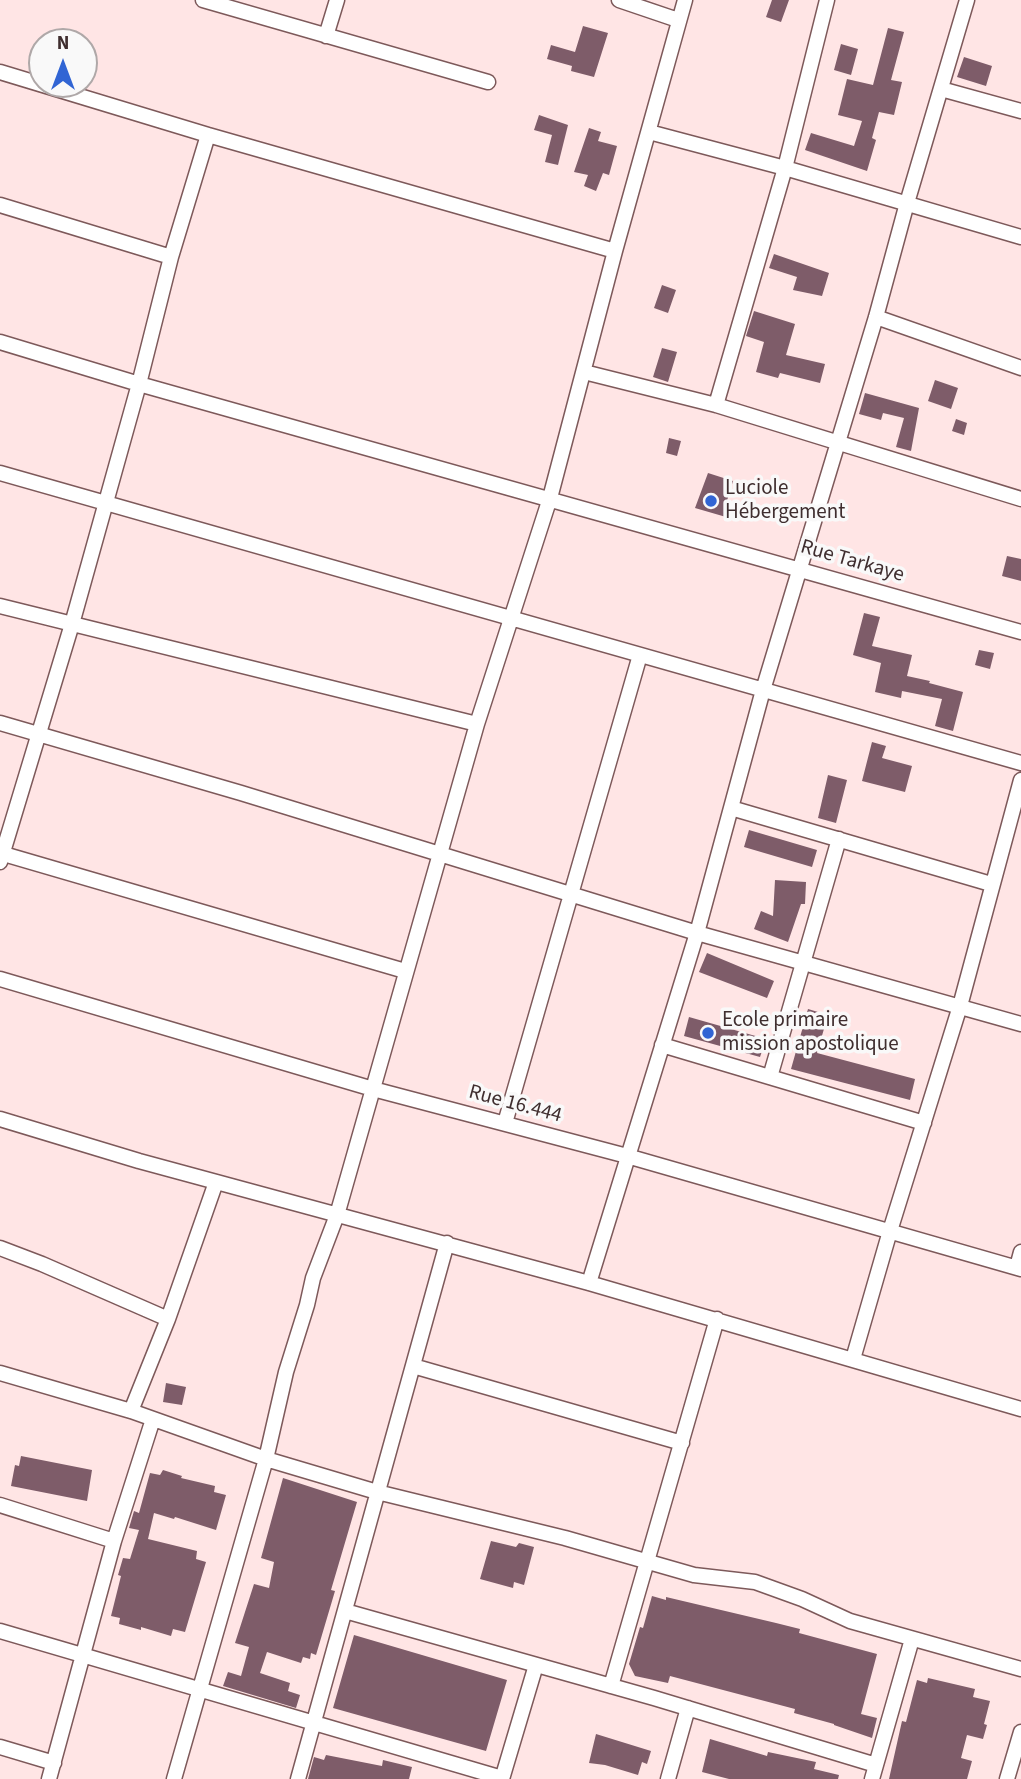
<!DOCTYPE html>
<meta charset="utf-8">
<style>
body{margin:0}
#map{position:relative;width:1021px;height:1779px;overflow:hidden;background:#ffe5e5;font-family:"Source Sans 3",sans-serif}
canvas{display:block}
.north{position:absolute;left:28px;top:28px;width:70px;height:70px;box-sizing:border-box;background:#f9f9f9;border:2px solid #afa8a8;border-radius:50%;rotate:0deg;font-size:19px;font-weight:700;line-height:28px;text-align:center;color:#3f2e2f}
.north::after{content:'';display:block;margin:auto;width:24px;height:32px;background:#3165d4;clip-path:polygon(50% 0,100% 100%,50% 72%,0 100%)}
</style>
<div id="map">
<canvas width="1021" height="1779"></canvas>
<div class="north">N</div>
</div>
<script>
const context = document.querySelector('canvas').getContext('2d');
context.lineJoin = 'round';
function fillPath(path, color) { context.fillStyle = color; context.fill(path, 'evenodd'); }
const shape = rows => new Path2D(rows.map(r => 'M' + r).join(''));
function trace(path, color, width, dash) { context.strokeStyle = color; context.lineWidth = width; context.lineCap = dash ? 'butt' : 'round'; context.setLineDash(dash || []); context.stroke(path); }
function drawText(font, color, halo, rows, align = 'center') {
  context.font = font + ' "Source Sans 3",sans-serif'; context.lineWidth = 7; context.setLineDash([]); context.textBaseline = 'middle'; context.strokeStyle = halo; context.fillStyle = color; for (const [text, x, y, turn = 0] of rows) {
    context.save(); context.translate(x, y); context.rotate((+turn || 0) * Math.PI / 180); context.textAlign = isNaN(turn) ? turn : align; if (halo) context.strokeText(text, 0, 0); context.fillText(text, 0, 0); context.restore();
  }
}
const building = shape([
 [772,0,789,0,781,22,766,17],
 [583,26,608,33,594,77,571,71,572,66,547,59,551,45,575,52],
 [888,28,904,32,891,80,902,82,894,115,879,112,872,138,876,140,867,171,805,150,811,133,854,146,862,121,838,115,847,79,873,85],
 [841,44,858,49,851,75,834,70],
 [964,57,992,66,986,86,957,77],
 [539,115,568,125,558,165,545,162,552,135,534,130],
 [589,128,601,132,598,141,617,146,609,175,603,173,596,191,584,186,588,175,574,172],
 [774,254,829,273,822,296,793,290,797,277,769,268],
 [662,285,676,290,668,313,654,308],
 [754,311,795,324,786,355,825,364,820,383,780,373,778,378,756,372,764,342,746,336],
 [662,348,677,352,668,382,653,377],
 [935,380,958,388,951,409,928,401],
 [865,393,919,408,911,451,896,447,904,418,883,413,881,420,859,414],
 [956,419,967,423,964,435,952,431],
 [669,438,681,441,677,456,666,453],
 [708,473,733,481,726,504,729,505,726,517,695,508],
 [1007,556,1021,559,1021,581,1002,576],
 [864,613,880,617,872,646,912,655,907,676,930,681,929,683,963,692,953,731,935,726,942,699,902,691,901,698,875,692,881,663,853,655],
 [979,650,994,653,990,669,975,665],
 [872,742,886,746,882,758,912,766,905,792,862,781],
 [828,775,847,780,836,823,818,818],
 [749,830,817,850,812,867,744,847],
 [775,880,806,882,805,904,801,904,788,942,754,929,761,911,773,916],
 [707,953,774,981,767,998,699,972],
 [808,1009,828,1015,817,1053,915,1079,910,1100,791,1069],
 [689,1017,766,1039,760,1057,684,1036],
 [166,1383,186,1387,182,1405,163,1402],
 [21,1456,92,1470,87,1501,11,1486,15,1465,19,1466],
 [163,1470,182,1476,181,1478,215,1486,214,1492,226,1495,216,1530,175,1517,174,1519,154,1513,148,1539,197,1551,196,1559,206,1562,185,1632,173,1629,171,1636,141,1627,141,1630,119,1624,120,1618,111,1616,121,1576,118,1575,123,1558,130,1559,139,1530,129,1528,134,1511,139,1513,150,1473,160,1475],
 [283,1478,357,1502,331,1590,335,1591,316,1655,311,1653,310,1659,303,1657,301,1663,267,1652,260,1673,290,1683,288,1691,300,1695,296,1708,223,1686,228,1672,241,1676,249,1647,235,1643,254,1584,269,1588,274,1562,261,1558],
 [491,1541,516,1547,519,1543,534,1547,524,1585,514,1582,513,1588,480,1579],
 [652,1596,666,1600,666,1597,776,1623,800,1629,799,1633,877,1654,861,1714,877,1718,872,1738,834,1725,834,1724,794,1713,795,1709,670,1676,668,1683,635,1676,629,1664,640,1627,643,1628],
 [354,1635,507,1680,486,1751,333,1708],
 [928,1678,975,1689,973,1697,990,1701,984,1724,987,1725,983,1739,967,1735,961,1758,972,1761,967,1779,889,1779,902,1721,906,1722,917,1680,927,1683],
 [596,1734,651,1751,647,1764,642,1762,638,1775,605,1765,589,1763],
 [710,1739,767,1756,768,1752,816,1762,814,1769,839,1775,838,1779,729,1779,702,1772],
 [326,1755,382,1766,383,1760,412,1767,409,1779,308,1779,314,1757,324,1760]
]);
const street = shape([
 [203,0,488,82],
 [619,0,678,20],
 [326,36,337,0],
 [0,72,208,135,615,251],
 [941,89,1021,111],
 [649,132,785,168,1021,237],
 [0,205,171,257,208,135],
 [876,317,1021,368],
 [0,342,139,384,1021,632],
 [584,372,716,405,1021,499],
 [716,405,785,168,827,0],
 [0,473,1021,763],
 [0,606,477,724],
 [0,723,241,793,697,933,1021,1024],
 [731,808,991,884],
 [0,853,405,971],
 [0,862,72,624,139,384,171,257],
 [0,979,373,1089,627,1156,1021,1269],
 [662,1045,924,1123],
 [770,1077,839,839],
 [0,1119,139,1161,589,1283,1021,1409],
 [505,1123,640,655],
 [0,1248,42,1264,168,1319],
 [1017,1267,1021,1252],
 [589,1283,697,933,763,690,876,317,907,203,967,0],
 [853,1359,890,1231,960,1006,1021,780],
 [413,1366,682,1443],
 [0,1373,131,1411,266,1459,377,1492,565,1538,694,1575,755,1582,802,1599,850,1621,1021,1669],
 [131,1411,168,1319,216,1182],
 [0,1505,114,1541],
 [345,1611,654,1698,876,1765],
 [0,1631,502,1778],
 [611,1686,717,1319],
 [0,1747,54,1763],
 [49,1779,114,1541,153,1419],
 [174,1779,266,1459,286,1372,307,1305,313,1278,337,1215,477,724,550,498,615,251,685,0],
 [298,1779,447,1243],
 [502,1779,536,1665],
 [668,1779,688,1708],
 [872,1779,912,1639],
 [1007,1779,1021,1732]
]);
const markers = [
 [711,501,7,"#3165d4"],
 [708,1033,7,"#3165d4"]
];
const poiNames = [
 ["Luciole",725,489],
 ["Hébergement",725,513],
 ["Ecole primaire",722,1021],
 ["mission apostolique",722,1045]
];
const streetNames = [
 ["Rue Tarkaye",852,562,16],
 ["Rue 16.444",515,1105,15]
];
fillPath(building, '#7e5c69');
trace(street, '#7d595a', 17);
trace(street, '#fff', 14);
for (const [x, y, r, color] of markers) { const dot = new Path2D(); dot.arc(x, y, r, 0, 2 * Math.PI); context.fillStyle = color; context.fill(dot); trace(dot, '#f9f9f9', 2.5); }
drawText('21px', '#3f2e2f', '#f9f9f9', poiNames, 'left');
drawText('21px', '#3f2e2f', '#f9f9f9', streetNames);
</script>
